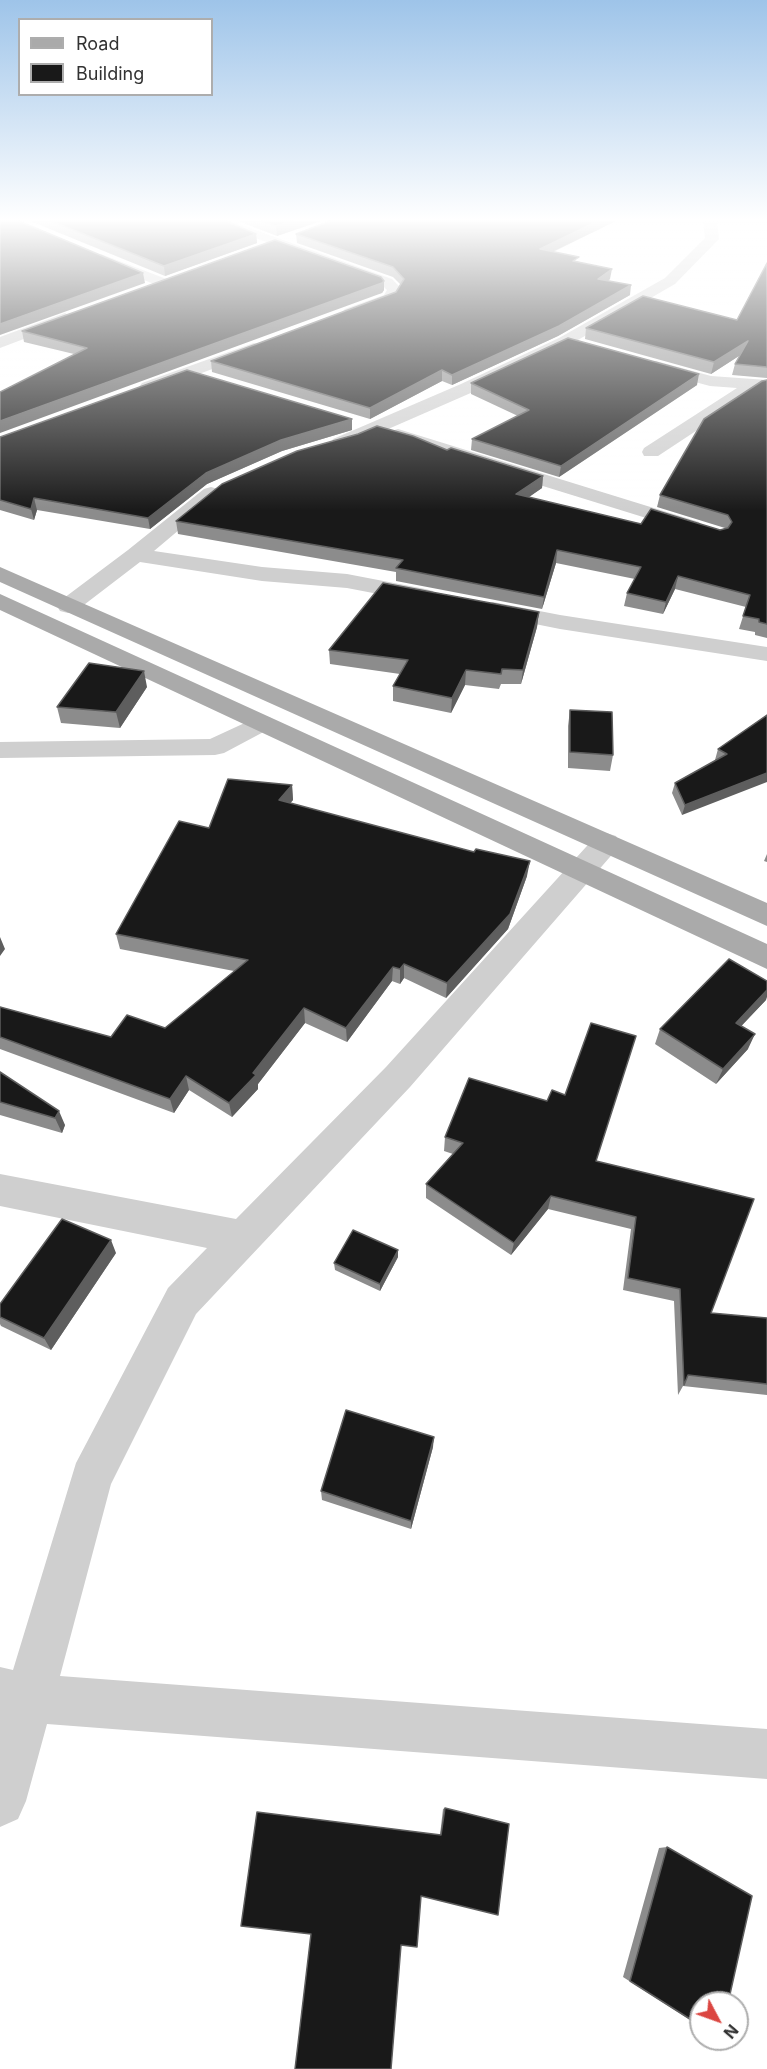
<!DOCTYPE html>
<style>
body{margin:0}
#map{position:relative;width:767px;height:2069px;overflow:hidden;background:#fff;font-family:Inter,sans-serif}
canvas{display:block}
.legend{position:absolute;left:18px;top:18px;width:195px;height:78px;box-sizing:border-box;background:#fff;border:2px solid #adadad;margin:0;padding:8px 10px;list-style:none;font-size:18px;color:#323232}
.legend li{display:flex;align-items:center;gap:12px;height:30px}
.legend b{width:30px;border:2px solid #adadad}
.north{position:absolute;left:689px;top:1991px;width:60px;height:60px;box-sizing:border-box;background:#fff;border:2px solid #adadad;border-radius:50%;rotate:131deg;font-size:16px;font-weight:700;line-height:24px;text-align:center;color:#323232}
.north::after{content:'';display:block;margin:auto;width:21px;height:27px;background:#db4641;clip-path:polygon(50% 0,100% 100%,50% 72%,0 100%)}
</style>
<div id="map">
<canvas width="767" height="2069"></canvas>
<ul class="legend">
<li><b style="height:8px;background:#aaa"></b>Road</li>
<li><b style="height:16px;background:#191919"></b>Building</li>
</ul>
<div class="north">N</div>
</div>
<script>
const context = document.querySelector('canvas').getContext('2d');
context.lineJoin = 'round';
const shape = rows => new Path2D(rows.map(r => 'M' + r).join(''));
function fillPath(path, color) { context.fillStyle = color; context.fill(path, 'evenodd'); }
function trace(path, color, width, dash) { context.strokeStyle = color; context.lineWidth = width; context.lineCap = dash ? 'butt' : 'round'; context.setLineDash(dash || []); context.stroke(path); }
const minor = shape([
 [210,221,230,221,392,279,402,289,394,301,355,315,345,315,342,312,345,309,384,295,387,290,382,285,210,221],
 [703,221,717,221,719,239,675,284,571,344,473,392,347,447,333,447,331,443,333,439,461,384,559,338,665,278,705,238,703,221],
 [101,254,169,280,171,283,169,286,159,286,96,261,94,258,96,255,101,254],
 [65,313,73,318,71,321,0,348,0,337,65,313],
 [254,343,260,345,262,348,260,351,154,391,148,392,142,391,139,387,142,383,254,343],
 [656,361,711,376,767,380,767,390,758,390,658,456,644,456,642,452,644,448,737,388,710,386,650,370,648,366,650,362,656,361],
 [398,429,699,522,702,526,699,530,692,532,685,530,391,439,389,435,391,431,398,429],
 [211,487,218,489,221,493,218,497,154,551,262,567,347,574,425,589,433,591,436,596,433,601,425,603,347,588,262,581,140,562,76,611,68,613,60,611,57,606,60,601,128,550,204,489,211,487],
 [493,602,560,615,767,647,767,661,560,629,485,614,482,609,485,604,493,602],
 [262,715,271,718,275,723,271,728,224,753,215,755,0,758,0,742,210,739,262,715],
 [606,833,616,836,620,843,616,850,410,1087,196,1314,111,1484,60,1676,767,1729,767,1779,47,1724,26,1801,18,1819,0,1827,0,1667,13,1670,76,1463,168,1288,207,1248,0,1206,0,1174,236,1219,386,1067,596,836,606,833]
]);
const major = shape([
 [0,567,767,903,767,926,0,582,0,567],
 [0,594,767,944,767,969,0,610,0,594]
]);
const wall = shape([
 [30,221,226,221,256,234,257,243,165,276],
 [238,221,321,221,277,236],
 [330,221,616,221,553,252,579,262,610,279,608,281,630,295,558,336,452,385,442,381,370,419,212,372,211,361,396,292,401,285,393,277,297,243,296,234],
 [767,263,767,378,732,375,735,364,739,356,711,374,585,339,586,328,737,320],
 [384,290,382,293,74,354,24,342,22,331],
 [767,380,767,638,755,635,755,632,739,629,746,607,675,589,663,614,624,606,627,593,635,579,556,563,542,609,396,581,396,572,178,534,176,521,447,450,543,476,542,488,528,497,641,524,720,530,725,528,657,507,660,495],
 [471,383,697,385,559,477,471,450,472,439,518,416,471,394],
 [352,430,282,451,207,484,150,529,37,510,34,520,0,510,0,437],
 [539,612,537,627,521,684,501,684,499,689,465,685,451,713,393,701,393,686,400,674,330,664,329,650],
 [147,687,120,728,61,723,57,707],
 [570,710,613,755,610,771,568,768,568,726],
 [767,715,682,815,672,793,675,783,716,760,715,760,718,749],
 [292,785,293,800,290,803,527,876,508,929,446,998,404,978,400,984,392,981,347,1042,305,1023,258,1084,258,1089,232,1117,189,1090,174,1113,0,1049,0,1007,111,1037,165,1028,234,971,120,949,116,934,209,828],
 [767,854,767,862,764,861],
 [766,1000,741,1026,748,1049,716,1084,655,1044,660,1029],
 [0,1072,65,1125,62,1133,0,1115],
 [445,1137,596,1161,711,1313,767,1318,767,1395,683,1386,678,1395,674,1301,623,1290,631,1229,548,1209,511,1255,426,1198,426,1184,453,1154,444,1151],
 [116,1253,51,1350,1,1326,0,1324,0,1304],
 [398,1257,380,1291,335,1270,334,1263],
 [433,1447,411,1529,322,1500,321,1491],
 [445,1808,509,1824,421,1896,401,1945,295,2069,440,1835,443,1809],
 [667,1847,701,2003,701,2027,623,1977,659,1848]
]);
const shadedWall = shape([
 [292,221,321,221,277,236,276,226],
 [598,221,616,221,539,258,540,249],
 [256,234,257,243,165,276,164,266],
 [612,269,610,279,596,288,598,279],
 [143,273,145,283,0,335,0,324],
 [384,281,384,290,382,293,0,433,0,421],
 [631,285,630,295,558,336,452,385,452,375],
 [748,341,745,352,711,374,714,362],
 [442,370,442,381,370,419,370,408],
 [699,374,697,385,559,477,561,466],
 [352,419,352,430,282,451,207,484,150,529,148,518,206,473,281,440],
 [543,476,542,488,515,507,516,494],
 [34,498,37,510,34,520,31,509],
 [557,550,556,563,542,609,544,597],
 [678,576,675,589,663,614,666,602],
 [539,612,537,627,521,684,523,670],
 [466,670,465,685,451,713,452,698],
 [144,671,147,687,120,728,116,712],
 [767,773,767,782,682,815,685,805],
 [292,785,293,800,280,815,279,800],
 [530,861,527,876,508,929,446,998,447,983],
 [0,937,5,949,0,956],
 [404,964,404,978,400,984,400,969],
 [393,967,392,981,347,1042,346,1028],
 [767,990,767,997,766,1000,730,1038,736,1023],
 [304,1008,305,1023,258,1084,258,1089,232,1117,229,1103],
 [755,1034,748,1049,716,1084,723,1069],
 [186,1076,189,1090,174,1113,170,1099],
 [59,1111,65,1125,62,1133,55,1118],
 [551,1196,548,1209,511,1255,514,1243],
 [111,1240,116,1253,51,1350,44,1338],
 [398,1250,398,1257,380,1291,380,1284],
 [434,1437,433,1447,411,1529,411,1521]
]);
const building = shape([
 [0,221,19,221,143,273,0,324,0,221],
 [51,221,226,221,256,234,164,266,51,221],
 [262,221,292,221,276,226,262,221],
 [330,221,598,221,540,249,579,257,573,261,612,269,598,279,631,285,559,326,452,375,442,370,370,408,211,361,396,292,404,279,393,267,296,234,330,221],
 [275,240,381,277,384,281,382,283,0,421,0,392,87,348,22,331,275,240],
 [767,263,767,367,735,364,748,341,714,362,586,328,643,296,737,320,767,263],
 [568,338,699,374,561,466,472,439,529,410,471,383,568,338],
 [187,370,352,419,281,440,206,473,148,518,34,498,31,509,0,500,0,437,187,370],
 [767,380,767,624,759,622,759,619,743,616,750,595,678,576,666,602,627,593,641,567,557,550,544,597,396,568,403,560,176,521,222,484,297,451,358,434,377,426,413,436,447,450,451,448,543,476,516,494,641,524,651,509,720,530,728,528,732,522,728,515,660,495,704,419,762,381,767,380],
 [383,583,539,612,523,670,502,669,501,674,466,670,452,698,393,686,408,660,329,650,383,583],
 [89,663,144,671,116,712,57,707,89,663],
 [570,710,612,712,613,755,570,752,570,710],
 [767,715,767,773,685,805,675,783,727,754,718,749,767,715],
 [228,779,292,785,279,800,474,852,476,849,530,861,510,914,447,983,404,964,400,969,393,967,346,1028,304,1008,253,1073,256,1075,229,1103,186,1076,170,1099,0,1037,0,1007,111,1037,127,1015,165,1028,248,960,116,934,179,821,209,828,228,779],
 [729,959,767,981,767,990,736,1023,755,1034,723,1069,660,1029,729,959],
 [591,1023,636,1036,596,1161,754,1199,711,1313,767,1318,767,1384,688,1375,684,1385,680,1289,628,1278,636,1217,551,1196,514,1243,426,1184,463,1143,445,1137,469,1078,547,1101,552,1090,565,1095,591,1023],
 [0,1072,59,1111,55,1118,0,1102,0,1072],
 [62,1219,111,1240,44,1338,0,1317,0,1304,62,1219],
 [353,1230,398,1250,380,1284,334,1263,353,1230],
 [346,1410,434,1437,411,1521,321,1491,346,1410],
 [445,1808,509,1824,498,1915,421,1896,417,1947,401,1945,391,2069,295,2069,311,1934,241,1926,257,1812,441,1835,445,1808],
 [667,1847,752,1896,728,2003,701,2003,701,2026,630,1981,667,1847]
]);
fillPath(minor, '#cfcfcf');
fillPath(major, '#aaa');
fillPath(wall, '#8c8c8c');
fillPath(shadedWall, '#5e5e5e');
fillPath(building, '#191919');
trace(building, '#5e5e5e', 1.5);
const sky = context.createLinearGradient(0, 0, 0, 511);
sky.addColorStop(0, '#9ec4e9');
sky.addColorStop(0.43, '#fff');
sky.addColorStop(1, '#ffffff00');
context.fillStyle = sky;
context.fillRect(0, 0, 767, 511);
</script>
